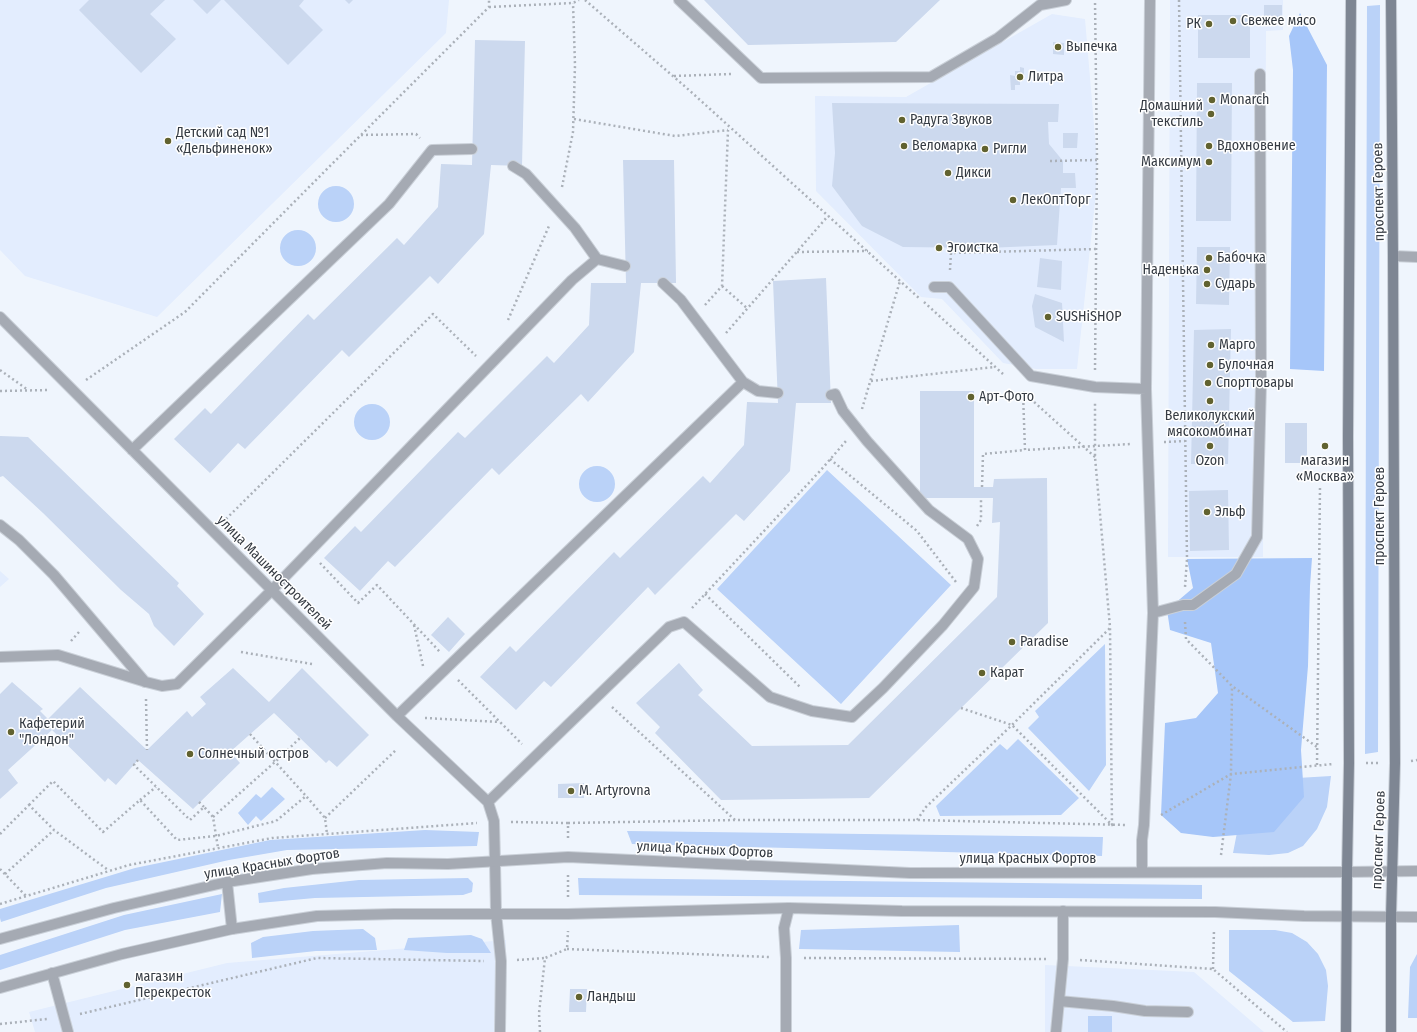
<!DOCTYPE html>
<meta charset="utf-8">
<style>
body{margin:0}
canvas{display:block;background:#eff5fd}
</style>
<canvas width="1417" height="1032"></canvas>
<script>
const context = document.querySelector('canvas').getContext('2d');
context.lineJoin = 'round';
function fillPath(path, color) { context.fillStyle = color; context.fill(path, 'evenodd'); }
const shape = rows => new Path2D(rows.map(r => 'M' + r).join(''));
function trace(path, color, width, dash) { context.strokeStyle = color; context.lineWidth = width; context.lineCap = dash ? 'butt' : 'round'; context.setLineDash(dash || []); context.stroke(path); }
function drawText(font, color, halo, rows, align = 'center') {
  context.font = font + ' "Fira Sans Condensed",sans-serif'; context.lineWidth = 3; context.setLineDash([]); context.textBaseline = 'middle'; context.strokeStyle = halo; context.fillStyle = color; for (const [text, x, y, turn = 0] of rows) {
    context.save(); context.translate(x, y); context.rotate((+turn || 0) * Math.PI / 180); context.textAlign = isNaN(turn) ? turn : align; if (halo) context.strokeText(text, 0, 0); context.fillText(text, 0, 0); context.restore();
  }
}
const built = shape([
 [0,0,449,0,446,33,157,317,25,276,0,250],
 [1170,0,1283,0,1283,30,1266,31,1263,557,1168,557],
 [1052,14,1085,19,1097,160,1096,193,1077,369,1036,369,1003,363,942,299,921,297,816,191,815,96,906,97],
 [0,571,9,579,0,587],
 [506,940,505,1032,35,1032,29,1012,227,963],
 [1045,965,1194,972,1264,1032,1045,1032]
]);
const green = shape([
 [1380,5,1378,752,1365,754,1367,6],
 '318 204a18 18 0 1 1 36 0a18 18 0 1 1-36 0Z',
 '280 248a18 18 0 1 1 36 0a18 18 0 1 1-36 0Z',
 '354 422a18 18 0 1 1 36 0a18 18 0 1 1-36 0Z',
 '579 484a18 18 0 1 1 36 0a18 18 0 1 1-36 0Z',
 [827,470,951,585,841,704,717,589],
 [1105,644,1106,765,1089,791,1028,728,1039,717,1035,711],
 [1018,739,1079,798,1061,815,940,816,936,806,1000,744,1007,750],
 [1331,776,1327,807,1317,829,1303,846,1288,853,1269,855,1233,853,1247,781],
 [272,787,285,799,261,821,256,816,248,825,238,813,256,794,261,798],
 [425,830,479,832,477,846,287,850,229,860,106,888,1,922,0,918,0,909,135,868,270,840],
 [627,831,1103,837,1102,856,632,844],
 [468,878,473,883,472,892,463,895,315,898,259,903,258,893,284,888,359,880],
 [578,878,1202,885,1202,899,579,895],
 [222,894,220,912,125,930,0,970,0,955,124,915],
 [959,925,960,952,799,949,801,930],
 [363,929,375,938,377,950,316,951,252,958,251,943,263,937,313,931],
 [1229,930,1275,930,1292,933,1307,942,1318,954,1326,970,1328,986,1325,1021,1293,1022,1229,971],
 [471,935,482,939,491,953,447,953,404,950,408,938],
 [1417,954,1417,1018,1408,1018,1410,967],
 [1088,1016,1112,1016,1112,1032,1088,1032]
]);
const forest = shape([
 [1300,13,1327,65,1324,371,1290,369,1293,70,1289,36],
 [1312,558,1310,586,1308,666,1301,750,1304,797,1274,832,1213,837,1181,833,1161,815,1165,723,1196,718,1218,693,1211,643,1170,630,1167,610,1193,588,1187,559]
]);
const building = shape([
 [89,0,165,0,150,14,176,39,141,73,79,10],
 [193,0,221,0,207,14],
 [224,0,304,0,299,6,323,30,288,65],
 [345,0,353,0,349,4],
 [704,0,940,0,896,42,748,45],
 [1264,5,1282,5,1282,22,1264,22],
 [1198,15,1250,15,1250,58,1198,58],
 [475,40,525,41,522,166,491,165,484,234,438,284,430,276,349,357,342,350,245,449,238,443,210,473,174,439,205,408,211,414,308,314,314,320,397,238,404,245,438,207,441,164,472,165],
 [1053,42,1064,43,1064,55,1053,54],
 [1020,67,1024,68,1024,80,1020,80,1020,85,1015,85,1015,90,1011,90,1010,75,1015,76,1015,71,1020,71],
 [1197,83,1232,83,1231,221,1196,221],
 [832,103,1059,104,1058,122,1048,122,1049,144,1063,161,1063,173,1075,173,1076,188,1061,188,1057,245,986,248,903,247,862,226,832,186,835,153],
 [1063,133,1078,133,1077,148,1063,148],
 [623,160,674,160,676,283,641,283,634,352,588,402,581,394,499,475,492,468,395,567,388,561,360,591,324,558,355,526,361,532,458,432,465,438,547,356,554,363,589,325,591,283,626,283],
 [1197,247,1230,247,1229,305,1196,304],
 [1040,258,1062,261,1061,290,1037,287],
 [826,278,831,403,796,403,790,471,744,521,736,514,655,595,648,587,551,687,544,681,516,710,480,677,510,646,516,652,614,552,620,558,703,476,710,483,744,445,747,402,778,403,773,281],
 [1035,294,1062,303,1064,342,1035,327,1032,306],
 [1231,329,1228,464,1191,464,1194,330],
 [920,391,974,391,974,487,993,487,994,479,1047,478,1048,623,869,798,721,800,655,733,660,727,636,703,679,663,703,690,698,695,752,746,848,745,997,597,1000,522,992,523,993,498,920,498],
 [1285,423,1307,423,1307,463,1285,463],
 [0,436,28,437,179,583,177,586,204,614,174,646,154,626,149,614,121,590,43,513,3,476,0,477],
 [1228,490,1229,550,1190,551,1189,491],
 [448,617,465,634,449,652,431,635],
 [233,668,269,702,302,668,369,735,337,767,329,760,326,763,274,713,230,752,240,763,193,809,138,760,116,785,108,778,105,782,52,730,8,770,18,783,0,799,0,694,12,682,43,709,40,711,48,719,80,687,147,750,187,711,192,717,206,704,200,697],
 [584,783,584,798,558,798,558,784],
 [570,989,587,989,586,1012,569,1012]
]);
const path = shape([
 [585,0,689,90,920,299],
 [1179,0,1187,559,1185,587],
 [489,7,573,3,579,0],
 [674,76,731,74],
 [574,119,675,136,728,130],
 [361,135,416,134,420,138],
 [1050,161,1097,160],
 [562,187,573,132,575,65,573,3],
 [797,252,868,251],
 [950,270,951,253,1096,249],
 [722,286,748,309],
 [924,302,1003,374],
 [705,305,722,286,728,130],
 [508,320,549,226],
 [726,333,828,216],
 [0,370,28,390],
 [1095,370,1097,160,1095,0],
 [86,380,185,312,326,170,489,7,489,0],
 [871,381,994,367],
 [0,391,49,390],
 [1023,392,1095,457],
 [1023,393,1025,450,1131,444],
 [862,409,900,281],
 [1164,442,1185,441],
 [830,459,917,531,956,582],
 [982,487,983,454,1025,450],
 [226,519,433,314,476,356],
 [977,526,981,520,981,498],
 [320,563,358,603,377,585,440,652],
 [705,594,800,687],
 [692,608,820,471,846,441],
 [1185,622,1186,639,1232,686,1317,747],
 [414,625,423,666],
 [71,641,79,632],
 [241,652,312,664],
 [458,680,522,744],
 [146,699,147,750],
 [612,707,735,820],
 [961,708,1012,725,1112,825,1110,627,1095,457,1095,403],
 [425,718,500,722],
 [250,734,306,796],
 [138,760,134,765,190,820,204,807,206,809,213,817,218,848],
 [1411,761,1417,760],
 [1366,763,1379,763],
 [1317,765,1320,486],
 [140,800,156,787],
 [199,802,204,807],
 [29,805,53,781,103,832,140,800,177,840,216,836,276,821,306,796,325,818,327,834],
 [1161,815,1231,774,1333,764],
 [213,817,275,762,300,738],
 [325,818,397,749],
 [917,820,926,807,1012,725,1110,628],
 [511,822,568,823,568,840],
 [568,823,735,820,917,820,1127,825],
 [0,834,29,805,54,830,108,870],
 [1221,855,1231,774,1232,686],
 [0,869,26,896],
 [5,874,54,830],
 [568,875,568,898],
 [0,904,129,865,272,838,477,823],
 [567,949,769,957],
 [804,958,1047,959],
 [517,960,545,958],
 [1080,960,1213,969,1287,1032],
 [1213,969,1214,930],
 [80,1014,317,958,484,961],
 [0,1024,47,1019],
 [540,1032,539,1013,545,958,567,949,568,931]
]);
const service = shape([
 [679,0,761,78,931,77,998,38,1040,5,1066,0],
 [513,166,526,174,575,228,597,259,625,266],
 [1393,256,1417,257],
 [663,283,681,300,743,382,758,391,778,393],
 [934,287,949,287,1031,376,1095,387,1146,389],
 [0,317,397,716,488,802,494,821,495,862],
 [132,450,389,204,432,150,472,149],
 [0,525,19,540,54,575,145,682],
 [1153,613,1183,605,1193,605,1236,574,1257,537,1261,384,1260,74],
 [0,657,58,655,146,682,162,686,177,684,272,590,572,280,597,259],
 [397,716,743,382],
 [488,802,669,627,684,622,770,697,812,711,852,717,883,688,943,625,974,587,978,559,968,539,929,510,867,441,843,411,835,394,831,395],
 [1142,872,1142,840,1144,825,1153,613,1146,389,1150,0],
 [227,882,232,929],
 [1063,911,1063,959,1059,1001,1113,1006,1145,1011,1188,1012],
 [496,913,501,961,500,1032],
 [52,973,68,1032],
 [786,1032,786,958,784,928,789,908],
 [1056,1032,1059,1001]
]);
const minor = shape([
 [495,862,496,913]
]);
const tertiary = shape([
 [0,939,114,908,227,882,312,869,387,863,448,864,568,857,910,873,1347,872,1417,871],
 [0,988,122,954,232,929,317,916,394,914,568,914,789,908,902,911,1215,912,1304,916,1417,917]
]);
const secondary = shape([
 [1391,0,1393,256,1395,763,1391,917,1391,1032],
 [1346,1032,1347,872,1349,763,1348,436,1351,0]
]);
const markers = [
 [1233,21,4,"#61622f"],
 [1209,24,4,"#61622f"],
 [1058,47,4,"#61622f"],
 [1020,77,4,"#61622f"],
 [1212,100,4,"#61622f"],
 [1211,114,4,"#61622f"],
 [902,120,4,"#61622f"],
 [168,141,4,"#61622f"],
 [904,146,4,"#61622f"],
 [1209,146,4,"#61622f"],
 [985,149,4,"#61622f"],
 [1209,162,4,"#61622f"],
 [948,173,4,"#61622f"],
 [1013,200,4,"#61622f"],
 [939,248,4,"#61622f"],
 [1209,258,4,"#61622f"],
 [1207,270,4,"#61622f"],
 [1207,284,4,"#61622f"],
 [1048,317,4,"#61622f"],
 [1211,345,4,"#61622f"],
 [1210,365,4,"#61622f"],
 [1208,383,4,"#61622f"],
 [971,397,4,"#61622f"],
 [1210,401,4,"#61622f"],
 [1210,446,4,"#61622f"],
 [1325,446,4,"#61622f"],
 [1207,512,4,"#61622f"],
 [1012,642,4,"#61622f"],
 [982,673,4,"#61622f"],
 [11,732,4,"#61622f"],
 [190,754,4,"#61622f"],
 [571,791,4,"#61622f"],
 [127,985,4,"#61622f"],
 [579,997,4,"#61622f"]
];
const poiNames = [
 ["Свежее мясо",1241,21],
 ["РК",1201,24,"right"],
 ["Выпечка",1066,47],
 ["Литра",1028,77],
 ["Monarch",1220,100],
 ["Домашний",1203,106,"right"],
 ["текстиль",1203,122,"right"],
 ["Радуга Звуков",910,120],
 ["Детский сад №1",176,133],
 ["«Дельфиненок»",176,149],
 ["Веломарка",912,146],
 ["Вдохновение",1217,146],
 ["Ригли",993,149],
 ["Максимум",1201,162,"right"],
 ["Дикси",956,173],
 ["ЛекОптТорг",1021,200],
 ["Эгоистка",947,248],
 ["Бабочка",1217,258],
 ["Наденька",1199,270,"right"],
 ["Сударь",1215,284],
 ["SUSHiSHOP",1056,317],
 ["Марго",1219,345],
 ["Булочная",1218,365],
 ["Спорттовары",1216,383],
 ["Арт-Фото",979,397],
 ["Великолукский",1210,416,"center"],
 ["мясокомбинат",1210,432,"center"],
 ["Ozon",1210,461,"center"],
 ["магазин",1325,461,"center"],
 ["«Москва»",1325,477,"center"],
 ["Эльф",1215,512],
 ["Paradise",1020,642],
 ["Карат",990,673],
 ["Кафетерий",19,724],
 ["\"Лондон\"",19,740],
 ["Солнечный остров",198,754],
 ["M. Artyrovna",579,791],
 ["магазин",135,977],
 ["Перекресток",135,993],
 ["Ландыш",587,997]
];
const streetNames = [
 ["проспект Героев",1379,192,-91],
 ["проспект Героев",1380,516,-90],
 ["улица Машиностроителей",274,573,45],
 ["проспект Героев",1379,840,-88],
 ["улица Красных Фортов",705,850,3],
 ["улица Красных Фортов",1028,859],
 ["улица Красных Фортов",272,864,-9]
];
fillPath(built, '#e3edfe');
fillPath(green, '#bad2f8');
fillPath(forest, '#a6c6f9');
fillPath(building, '#ccd9ee');
trace(service, '#cad0d8', 12);
trace(minor, '#cad0d8', 12);
trace(tertiary, '#cad0d8', 12);
trace(secondary, '#cad0d8', 12);
trace(path, '#abb1b9', 2.5, [2, 3]);
trace(service, '#a5aab3', 10);
trace(minor, '#a5aab3', 10);
trace(tertiary, '#a5aab3', 10);
trace(secondary, '#7e8693', 10);
for (const [x, y, r, color] of markers) { const dot = new Path2D(); dot.arc(x, y, r, 0, 2 * Math.PI); context.fillStyle = color; context.fill(dot); trace(dot, '#fff', 1.5); }
drawText('14px', '#353b43', '#fff', poiNames, 'left');
drawText('14px', '#353b43', '#fff', streetNames);
</script>
